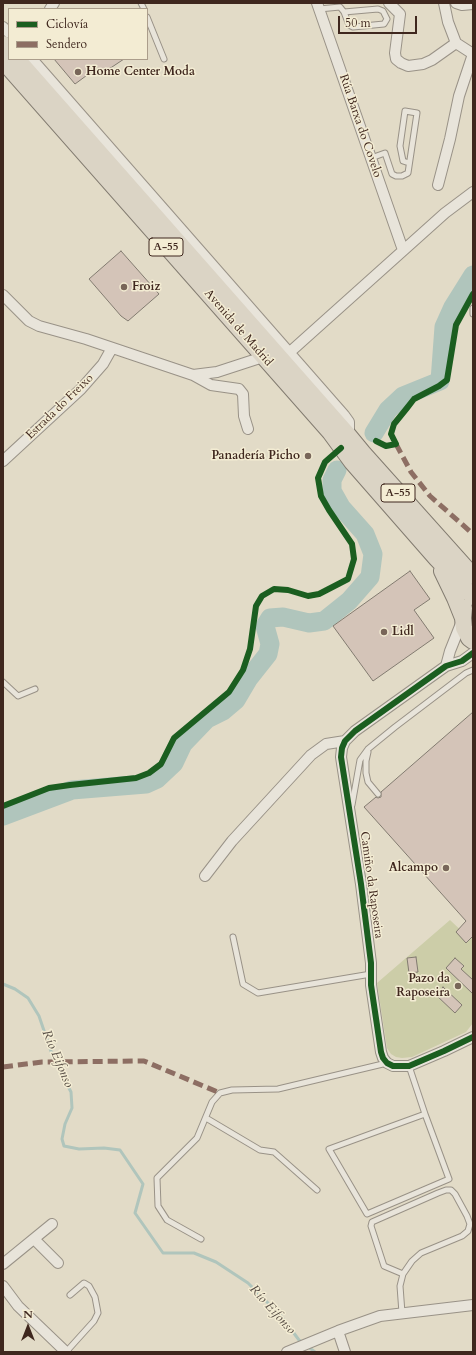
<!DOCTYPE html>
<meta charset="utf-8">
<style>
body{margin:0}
#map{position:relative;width:476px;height:1355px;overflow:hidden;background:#e2dbc7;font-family:Cardo,serif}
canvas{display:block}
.frame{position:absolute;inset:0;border:4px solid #3f271e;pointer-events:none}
.legend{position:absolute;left:8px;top:8px;width:140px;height:52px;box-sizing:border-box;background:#f3ecd3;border:1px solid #ab9d8b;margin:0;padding:5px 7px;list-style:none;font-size:12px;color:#3f271e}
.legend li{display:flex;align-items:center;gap:8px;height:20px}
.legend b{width:20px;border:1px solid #ab9d8b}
.north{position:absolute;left:8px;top:1307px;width:40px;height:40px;-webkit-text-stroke:3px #f3ecd3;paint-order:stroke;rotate:0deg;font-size:11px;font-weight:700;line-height:16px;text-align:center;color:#3f271e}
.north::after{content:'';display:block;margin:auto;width:14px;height:18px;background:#3f271e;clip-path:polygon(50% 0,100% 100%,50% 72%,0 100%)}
.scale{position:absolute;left:338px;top:16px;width:79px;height:18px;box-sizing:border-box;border:2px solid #3f271e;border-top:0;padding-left:5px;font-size:12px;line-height:14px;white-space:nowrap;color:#3f271e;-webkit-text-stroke:3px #f3ecd3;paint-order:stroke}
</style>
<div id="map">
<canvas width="476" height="1355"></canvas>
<div class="frame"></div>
<ul class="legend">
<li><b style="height:5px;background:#1b5e20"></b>Ciclovía</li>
<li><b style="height:5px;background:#8d6e63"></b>Sendero</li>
</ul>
<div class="north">N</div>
<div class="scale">50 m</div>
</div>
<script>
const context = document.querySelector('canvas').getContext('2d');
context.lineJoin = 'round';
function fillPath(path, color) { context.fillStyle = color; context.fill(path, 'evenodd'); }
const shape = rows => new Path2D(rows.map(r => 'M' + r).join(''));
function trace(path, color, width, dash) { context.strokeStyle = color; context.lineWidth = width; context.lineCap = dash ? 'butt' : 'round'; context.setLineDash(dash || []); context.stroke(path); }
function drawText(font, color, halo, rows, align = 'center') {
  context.font = font + ' Cardo,serif'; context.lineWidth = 3; context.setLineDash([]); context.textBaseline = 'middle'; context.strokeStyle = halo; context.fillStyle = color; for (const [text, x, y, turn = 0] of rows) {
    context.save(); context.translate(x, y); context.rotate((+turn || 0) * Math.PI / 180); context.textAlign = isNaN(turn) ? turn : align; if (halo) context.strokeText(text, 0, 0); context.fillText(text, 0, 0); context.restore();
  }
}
const green = shape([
 [450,920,469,938,471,937,473,939,473,1023,466,1032,412,1057,402,1058,396,1057,391,1054,387,1048,377,983]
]);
const stream = shape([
 [3,984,15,989,28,998,39,1016,54,1060,71,1092,72,1108,65,1124,62,1139,64,1146,79,1149,104,1148,120,1150,143,1184,135,1213,163,1253,194,1253,216,1262,248,1283,281,1316,299,1340,315,1352]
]);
const river = shape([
 [374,433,388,410,403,396,440,381,444,327,453,307,473,275],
 [3,816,72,790,146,784,157,779,174,763,183,744,207,719,223,711,236,700,249,678,268,654,270,644,265,626,270,618,283,617,309,623,324,621,349,601,370,577,373,554,365,534,341,507,332,491,332,480,337,470]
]);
const building = shape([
 [54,59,124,59,100,75,94,70,75,84,54,59],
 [121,251,159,294,128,321,121,316,89,279,121,251],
 [410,571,430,599,414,610,434,638,373,681,333,626,410,571],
 [473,712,473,936,466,943,456,932,466,921,364,807,376,797,378,798,381,797,381,792,473,712],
 [416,957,418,972,409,973,407,958,416,957],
 [455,958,464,966,461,969,473,980,473,994,446,968,455,958],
 [443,987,462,1005,455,1013,436,995,443,987]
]);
const service = shape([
 [141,3,144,9],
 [319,9,340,7,344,12,349,25,353,27,384,24,387,19,383,11,378,9,344,12],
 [147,17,164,59],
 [371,158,385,153,392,174,396,176,402,176,408,173,417,113,405,111,400,146,403,161,409,163],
 [473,308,473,314],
 [3,682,18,696,35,689],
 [368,752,366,761,366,773,368,782,378,794],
 [352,805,360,760,368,749,395,727,466,673,473,670],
 [233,937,243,984,258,993,371,974],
 [409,1066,425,1114,329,1149,367,1214,449,1179,425,1114],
 [206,1118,260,1150,274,1152,317,1190],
 [201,1239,167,1220,158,1206,157,1178,197,1138,212,1102,220,1093,232,1090,278,1089,387,1063],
 [402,1313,400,1286,403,1274,412,1261,421,1253,462,1236,468,1231,470,1224,467,1216,455,1194,451,1190,446,1190,438,1193,372,1222,371,1226,384,1266,403,1274],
 [66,1352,94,1321,98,1313,95,1297,89,1286,84,1283,70,1295]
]);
const minor = shape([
 [317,3,403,250],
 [389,3,400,14,395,53,396,59,401,63,408,66,423,64,432,60,456,43],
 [444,3,448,22,456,43,473,54],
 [456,3,462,5,473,4],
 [50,9,54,3],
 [3,27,9,33],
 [32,59,344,415,349,422,349,436],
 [438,185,450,139,459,96,473,54],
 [3,295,29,321,39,326,86,339,193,375,217,372,263,357],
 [290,352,445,213,473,192],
 [193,375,211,385,239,389,243,394,244,416,248,429],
 [3,461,81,389,103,364,112,348],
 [473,653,462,661,446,666,355,731,345,741,342,748,341,757,361,884,371,963,371,985,381,1052,383,1058,387,1063,393,1066,409,1066,444,1051,473,1037],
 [446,666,450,651,462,621],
 [205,876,232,841,311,755,326,744,345,741],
 [34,1239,58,1263],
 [3,1264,52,1224],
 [3,1286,18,1306,66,1352],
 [338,1331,345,1352],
 [287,1352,338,1331,380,1316,473,1305]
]);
const trunk = shape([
 [3,44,9,50],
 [17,59,349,436,363,453,473,576],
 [3,61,330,432,352,462,436,558,473,597],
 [442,571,455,598,463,618],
 [464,608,463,618,464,628,469,638,473,641]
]);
const quiet = shape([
 [396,444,411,472,430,496,473,534],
 [3,1067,42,1062,144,1061,220,1093]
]);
const cycleway = shape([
 [376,441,386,446,396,444,391,434,394,424,407,408,414,399,439,386,447,380,456,325,473,294],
 [473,653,462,661,446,666,355,731,345,741,342,748,341,757,361,884,371,963,371,985,381,1052,383,1058,387,1063,393,1066,409,1066,444,1051,473,1037],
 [3,806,49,788,70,785,136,778,149,773,161,764,174,738,229,692,243,670,250,649,256,606,262,596,274,589,288,590,308,596,319,594,348,579,354,559,352,544,329,510,321,496,318,478,325,462,341,448]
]);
const markers = [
 [78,72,4,"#786659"],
 [124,287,4,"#786659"],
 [308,456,4,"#786659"],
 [384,632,4,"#786659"],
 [446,868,4,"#786659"],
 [458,986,4,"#786659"]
];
const shields = [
 [166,247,34],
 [398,493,34]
];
const shieldNames = [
 ["A-55",166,247],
 ["A-55",398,493]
];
const poiNames = [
 ["Home Center Moda",86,72],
 ["Froiz",132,287],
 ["Panadería Picho",300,456,"right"],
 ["Lidl",392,632],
 ["Alcampo",438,868,"right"],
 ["Pazo da",450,979,"right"],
 ["Raposeira",450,993,"right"]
];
const streetNames = [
 ["Rúa Barxa do Covelo",360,126,71],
 ["Avenida de Madrid",238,328,49],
 ["Estrada do Freixo",60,407,-44],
 ["Camiño da Raposeira",371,885,82]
];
const waterNames = [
 ["Río Eifonso",57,1059,67],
 ["Río Eifonso",272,1310,48]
];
fillPath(green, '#cccda8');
trace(stream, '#b0c5bc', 3);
trace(river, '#b0c5bc', 19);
fillPath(building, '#d4c4b8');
trace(building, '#827b70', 1);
trace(service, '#999287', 7);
trace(minor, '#999287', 12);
trace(trunk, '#827b70', 18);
trace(service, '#e8e4da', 5);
trace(minor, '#e8e4da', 10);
trace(trunk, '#dbd4c5', 16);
trace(quiet, '#8d6e63', 5, [10, 5]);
trace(cycleway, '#1b5e20', 6);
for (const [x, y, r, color] of markers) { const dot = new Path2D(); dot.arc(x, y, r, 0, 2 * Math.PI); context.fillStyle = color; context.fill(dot); trace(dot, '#f3ecd3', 1.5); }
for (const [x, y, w] of shields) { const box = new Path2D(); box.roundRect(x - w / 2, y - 9, w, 18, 3); context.fillStyle = '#f3ecd3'; context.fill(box); trace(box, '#3f271e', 1); }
drawText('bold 11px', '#3f271e', null, shieldNames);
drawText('bold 12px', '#3f271e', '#f3ecd3', poiNames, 'left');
drawText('12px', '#3f271e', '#f3ecd3', streetNames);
drawText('italic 13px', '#564c44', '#f3ecd3', waterNames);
</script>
